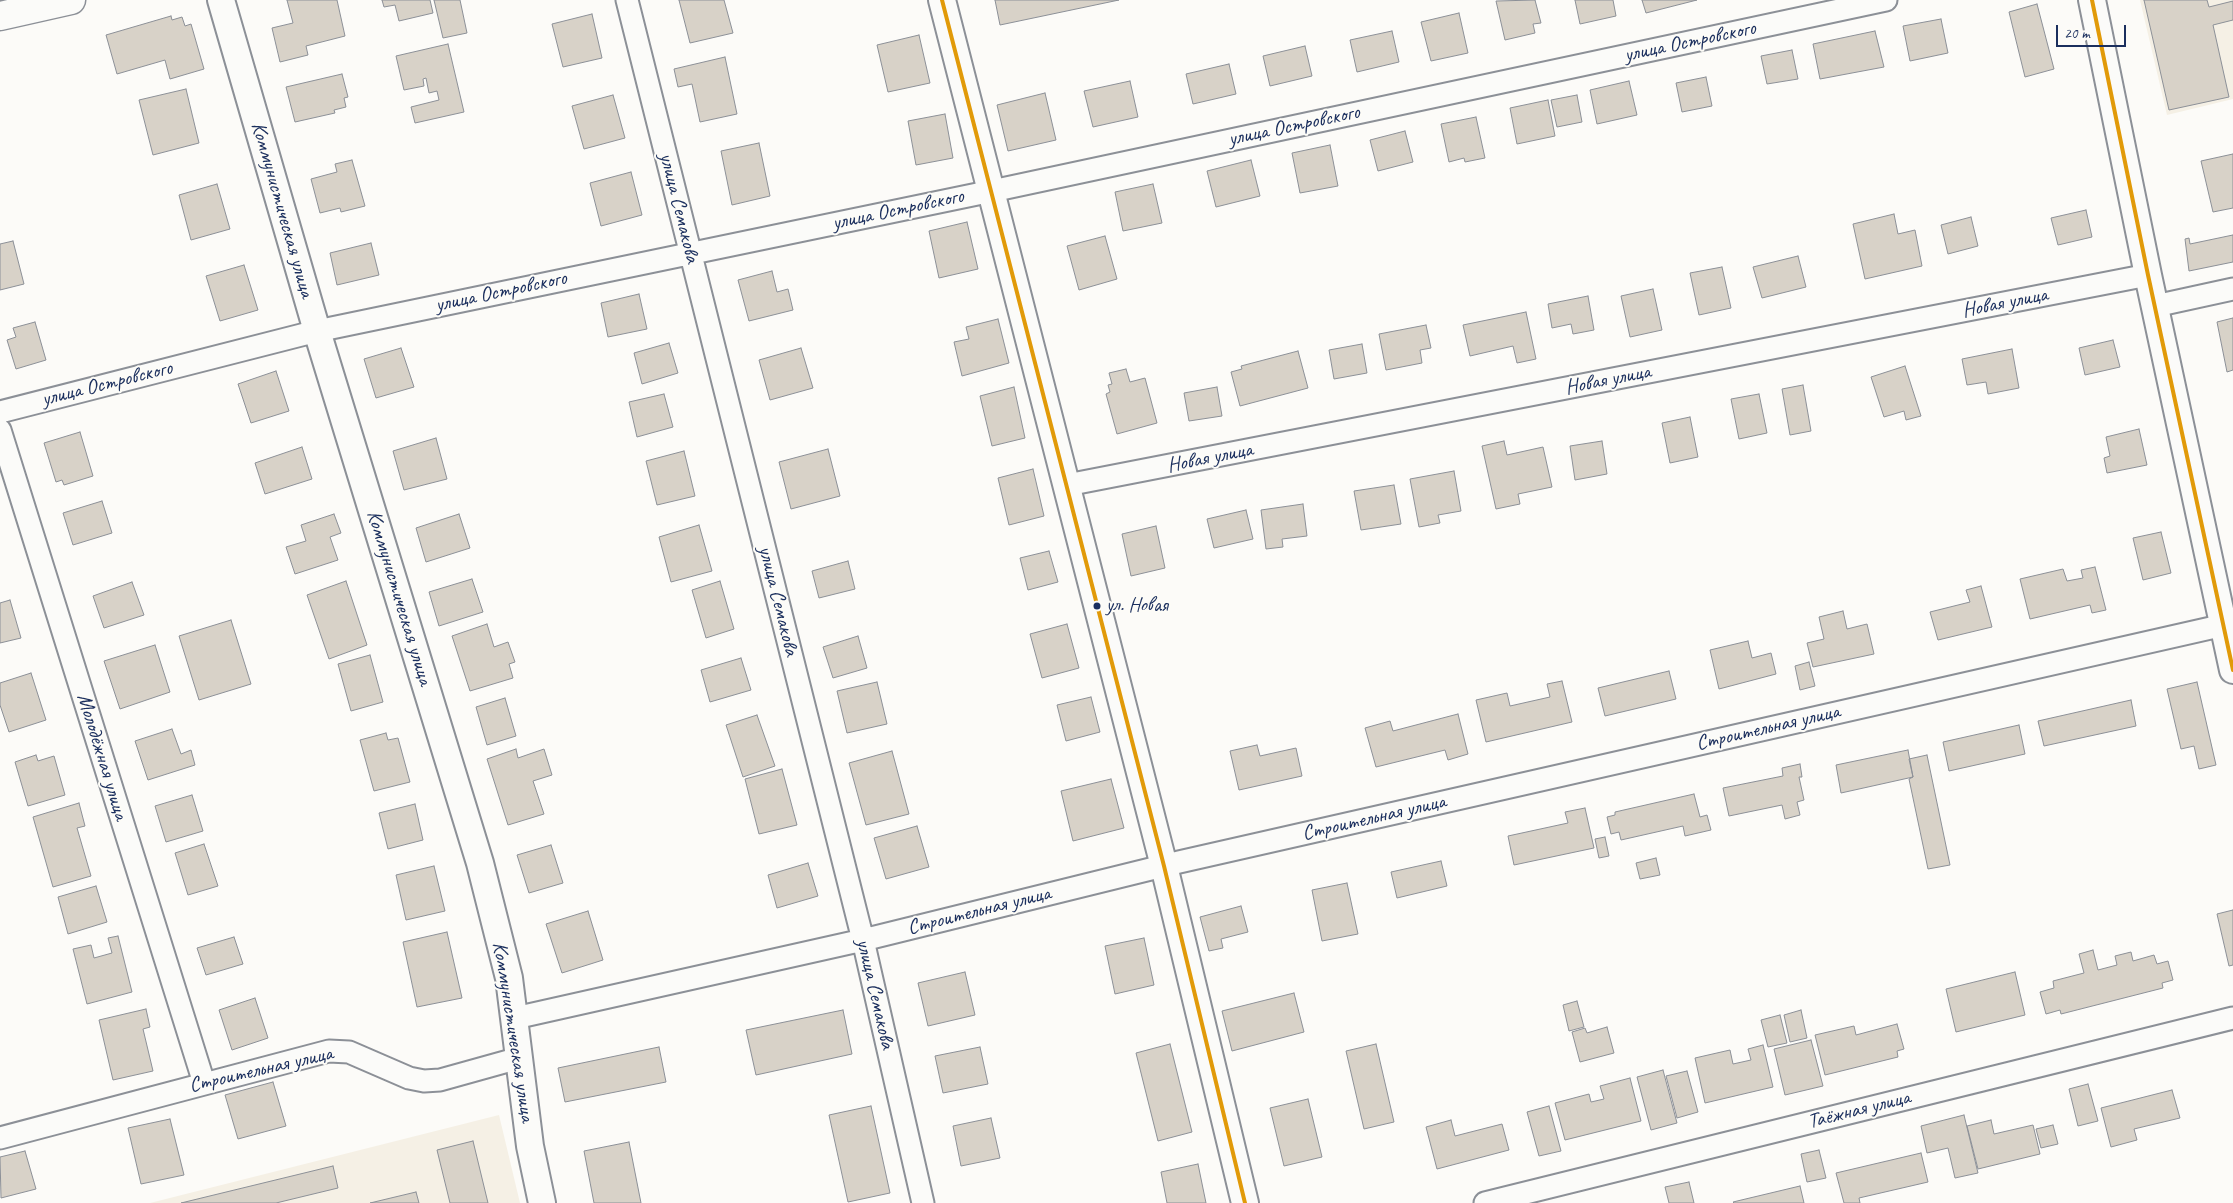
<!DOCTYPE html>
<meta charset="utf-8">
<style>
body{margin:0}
#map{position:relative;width:2233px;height:1203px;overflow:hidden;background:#fcfbf8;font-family:Caveat,sans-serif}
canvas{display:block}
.scale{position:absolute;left:2056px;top:25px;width:70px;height:22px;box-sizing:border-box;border:2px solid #1b2f5e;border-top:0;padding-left:6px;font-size:15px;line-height:18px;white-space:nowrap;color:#1b2f5e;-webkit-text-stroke:4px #fdfcf7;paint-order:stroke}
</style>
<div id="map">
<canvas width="2233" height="1203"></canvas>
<div class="scale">20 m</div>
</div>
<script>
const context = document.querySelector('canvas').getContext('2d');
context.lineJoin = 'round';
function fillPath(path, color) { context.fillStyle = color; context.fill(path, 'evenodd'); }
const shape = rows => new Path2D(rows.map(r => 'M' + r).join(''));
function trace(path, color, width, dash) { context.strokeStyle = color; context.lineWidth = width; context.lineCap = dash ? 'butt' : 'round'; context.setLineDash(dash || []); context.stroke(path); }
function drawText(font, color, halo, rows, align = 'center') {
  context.font = font + ' Caveat,sans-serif'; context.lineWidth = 4; context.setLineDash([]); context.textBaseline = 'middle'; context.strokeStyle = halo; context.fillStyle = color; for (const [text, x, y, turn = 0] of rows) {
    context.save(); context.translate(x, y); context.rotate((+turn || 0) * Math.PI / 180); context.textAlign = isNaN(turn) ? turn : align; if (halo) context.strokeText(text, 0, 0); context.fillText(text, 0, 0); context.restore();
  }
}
const built = shape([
 [2140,0,2233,0,2233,99,2167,115],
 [499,1115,520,1203,150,1203]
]);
const building = shape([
 [287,0,337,0,345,36,306,46,308,55,280,62,272,28,293,23,287,0],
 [382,0,430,0,433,13,399,21,395,5,384,7,382,0],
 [434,0,460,0,467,33,443,38,434,0],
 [679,0,724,0,733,33,690,43,679,0],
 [995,0,1119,0,1000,25,995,0],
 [1535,0,1541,23,1533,24,1535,33,1505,40,1496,1,1535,0],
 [1575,0,1613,0,1616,16,1580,24,1575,0],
 [1642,0,1697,0,1646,13,1642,0],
 [2144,0,2207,0,2209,7,2233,1,2233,20,2213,25,2229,97,2169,110,2144,0],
 [2037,4,2054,69,2025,77,2009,12,2037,4],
 [1459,13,1468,53,1431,61,1421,22,1459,13],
 [592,14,602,58,563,67,552,24,592,14],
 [171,16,172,20,182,17,185,26,191,24,204,69,170,79,165,60,117,74,106,35,171,16],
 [1941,19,1948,53,1910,61,1903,26,1941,19],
 [1392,31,1399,62,1357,72,1350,40,1392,31],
 [1875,31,1884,67,1820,79,1813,44,1875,31],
 [919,35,930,83,888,92,877,45,919,35],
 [448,44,464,112,415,123,411,107,439,100,437,91,429,93,426,78,423,79,424,86,404,90,396,56,448,44],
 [1305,46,1312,76,1270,86,1263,56,1305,46],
 [1792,50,1798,79,1767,84,1761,56,1792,50],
 [725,57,737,114,700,122,692,84,678,87,674,69,725,57],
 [1229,64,1236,94,1193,104,1186,74,1229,64],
 [342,74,348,97,344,98,346,107,334,110,335,113,295,122,286,87,342,74],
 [1706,77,1712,106,1682,112,1676,83,1706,77],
 [1130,81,1138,117,1093,127,1084,91,1130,81],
 [1629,81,1637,115,1597,124,1590,90,1629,81],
 [186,89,199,143,153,155,139,100,186,89],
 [1045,93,1056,140,1008,151,997,105,1045,93],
 [613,95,625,138,584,149,572,106,613,95],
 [1577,95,1582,122,1557,127,1551,100,1577,95],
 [1548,100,1555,136,1517,144,1510,108,1548,100],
 [945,114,953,158,916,165,908,121,945,114],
 [1476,117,1485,158,1465,162,1464,158,1449,162,1441,124,1476,117],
 [1405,131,1413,162,1378,171,1370,140,1405,131],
 [759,143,770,196,732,205,721,151,759,143],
 [1330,145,1338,186,1300,193,1292,153,1330,145],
 [2233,154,2233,208,2213,212,2201,161,2233,154],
 [352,160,365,206,341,212,340,208,320,213,311,179,337,172,335,164,352,160],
 [1251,160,1260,196,1216,207,1207,171,1251,160],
 [631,172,642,215,601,226,590,183,631,172],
 [217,184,230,229,191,240,179,195,217,184],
 [1153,184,1162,223,1123,231,1115,192,1153,184],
 [2086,210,2092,237,2058,245,2051,218,2086,210],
 [1894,214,1898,234,1915,230,1922,266,1865,279,1853,224,1894,214],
 [1971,217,1978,246,1948,254,1941,225,1971,217],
 [967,222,978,269,939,278,929,231,967,222],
 [2233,235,2233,262,2189,271,2185,239,2189,238,2190,244,2233,235],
 [1105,236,1117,279,1079,290,1067,246,1105,236],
 [13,241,24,284,0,290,0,244,13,241],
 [371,243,379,275,337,285,330,253,371,243],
 [1798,256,1806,287,1762,298,1753,267,1798,256],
 [244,265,258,310,220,321,206,276,244,265],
 [1722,267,1731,308,1699,315,1690,273,1722,267],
 [772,271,777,292,788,289,793,310,749,321,738,280,772,271],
 [1653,289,1662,330,1630,337,1621,296,1653,289],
 [639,294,647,329,608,337,601,303,639,294],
 [1588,296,1594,330,1573,334,1571,324,1552,328,1548,304,1588,296],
 [1526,312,1536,359,1517,363,1513,346,1470,356,1463,325,1526,312],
 [2233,318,2233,370,2227,372,2217,322,2233,318],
 [998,319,1009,363,962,376,954,342,969,339,966,327,998,319],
 [35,322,46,360,16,369,7,340,16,337,13,328,35,322],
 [1426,325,1431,348,1420,350,1422,363,1386,370,1379,334,1426,325],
 [2113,340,2120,367,2085,375,2079,348,2113,340],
 [669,343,678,373,642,384,634,353,669,343],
 [1362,344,1367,373,1334,379,1329,350,1362,344],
 [401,348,414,387,376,398,364,359,401,348],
 [801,348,813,388,770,400,759,360,801,348],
 [2012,349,2019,388,1988,394,1986,382,1967,385,1962,359,2012,349],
 [1298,351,1308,388,1240,406,1231,372,1242,369,1241,366,1298,351],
 [1905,366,1921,416,1906,420,1904,411,1884,417,1871,377,1905,366],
 [1126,369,1130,382,1145,378,1157,423,1117,434,1106,394,1110,392,1108,385,1112,384,1109,373,1126,369],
 [276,371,289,411,251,423,238,384,276,371],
 [1803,385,1811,431,1790,435,1782,389,1803,385],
 [1014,387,1025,438,992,446,980,396,1014,387],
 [1217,387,1222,416,1189,421,1184,393,1217,387],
 [664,394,673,427,637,437,629,402,664,394],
 [1759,394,1767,433,1739,439,1731,399,1759,394],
 [1690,417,1698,457,1670,463,1662,423,1690,417],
 [2139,429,2147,465,2107,473,2104,458,2110,456,2106,437,2139,429],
 [80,432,93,476,64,485,62,480,56,482,44,443,80,432],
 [436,438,447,479,404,490,393,451,436,438],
 [1504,441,1507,455,1543,447,1552,487,1518,494,1520,504,1496,509,1482,446,1504,441],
 [1602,441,1607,474,1575,480,1570,446,1602,441],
 [302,447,312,479,265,494,255,463,302,447],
 [828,449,840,496,791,509,779,462,828,449],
 [684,451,695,496,657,505,646,461,684,451],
 [1033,469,1044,516,1009,525,998,478,1033,469],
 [1454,471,1461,511,1438,515,1440,523,1419,527,1410,479,1454,471],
 [1394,485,1401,524,1361,530,1354,491,1394,485],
 [102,501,112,533,73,545,63,513,102,501],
 [1303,504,1307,536,1282,539,1283,547,1266,549,1261,510,1303,504],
 [1246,510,1253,539,1214,548,1207,519,1246,510],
 [334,514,341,533,330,537,338,560,295,574,286,547,306,541,301,525,334,514],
 [459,514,470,548,426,562,416,528,459,514],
 [699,525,712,571,671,582,659,537,699,525],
 [1156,526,1165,568,1131,576,1122,534,1156,526],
 [2161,532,2171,573,2143,580,2133,538,2161,532],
 [1049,551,1058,582,1028,590,1020,558,1049,551],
 [848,561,855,589,819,598,812,571,848,561],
 [2095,567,2106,610,2092,613,2090,605,2030,619,2020,579,2063,569,2067,581,2083,578,2081,570,2095,567],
 [472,579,483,612,439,626,429,592,472,579],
 [346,581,367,645,329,659,307,595,346,581],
 [720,581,734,629,706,638,692,590,720,581],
 [132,582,144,615,104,628,93,596,132,582],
 [1981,586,1992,627,1938,640,1930,612,1970,602,1966,590,1981,586],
 [10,600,21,638,0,643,0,603,10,600],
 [1843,611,1847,629,1867,624,1874,654,1813,667,1807,643,1824,639,1819,617,1843,611],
 [231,620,251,684,199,700,179,636,231,620],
 [487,624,494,647,508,642,515,662,509,664,513,678,470,691,452,636,487,624],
 [1067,624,1079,668,1042,678,1030,634,1067,624],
 [858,636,867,668,833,678,823,647,858,636],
 [1748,641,1752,658,1771,653,1776,674,1719,689,1710,650,1748,641],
 [155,645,170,692,120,709,104,661,155,645],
 [370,655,383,702,351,711,338,664,370,655],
 [741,658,751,690,710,702,701,670,741,658],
 [1809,662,1815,686,1800,690,1795,666,1809,662],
 [1669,671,1676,699,1605,716,1598,688,1669,671],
 [31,673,46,720,9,732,0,705,0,683,31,673],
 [1562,681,1572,722,1486,742,1476,700,1507,693,1510,706,1550,697,1547,684,1562,681],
 [877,682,887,724,847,733,837,691,877,682],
 [2197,682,2216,765,2199,769,2194,746,2181,749,2167,689,2197,682],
 [1091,697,1100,732,1066,741,1057,705,1091,697],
 [505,698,516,736,487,745,476,707,505,698],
 [2131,700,2136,726,2044,746,2038,721,2131,700],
 [1458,714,1468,754,1448,760,1445,750,1376,767,1365,728,1390,721,1393,731,1458,714],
 [757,715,775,766,743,777,726,725,757,715],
 [2019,725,2025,754,1949,771,1943,742,2019,725],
 [172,729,181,754,191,750,195,765,148,780,135,741,172,729],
 [386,733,388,740,398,738,410,782,374,791,360,740,386,733],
 [1257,745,1260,756,1296,748,1302,776,1239,790,1230,751,1257,745],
 [516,749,518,758,544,749,552,775,533,781,544,814,508,825,487,759,516,749],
 [1908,750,1913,777,1841,793,1836,765,1908,750],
 [892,751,909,814,866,825,849,763,892,751],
 [36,755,38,761,54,756,65,795,28,806,15,762,36,755],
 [1927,755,1950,865,1928,869,1909,779,1913,777,1909,759,1927,755],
 [1800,764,1802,777,1799,777,1804,800,1797,802,1800,815,1785,819,1782,805,1729,816,1723,788,1783,776,1782,768,1800,764],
 [782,769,797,825,759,834,745,779,782,769],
 [1111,779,1124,828,1073,841,1061,791,1111,779],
 [1694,794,1700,817,1707,815,1711,830,1685,836,1683,826,1621,840,1619,832,1611,834,1607,817,1615,815,1615,812,1694,794],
 [192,795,203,831,166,842,155,806,192,795],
 [79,803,85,826,77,828,91,876,53,887,33,817,79,803],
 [415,804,423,840,388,849,379,813,415,804],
 [1585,808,1594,848,1514,865,1508,836,1568,823,1565,812,1585,808],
 [917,826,929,867,886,879,874,838,917,826],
 [1605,837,1609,856,1599,858,1595,839,1605,837],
 [204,844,218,886,188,895,175,853,204,844],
 [551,845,563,883,529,893,517,855,551,845],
 [1656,858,1660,875,1640,879,1636,863,1656,858],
 [1441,861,1447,886,1397,898,1391,872,1441,861],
 [808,863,818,896,777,908,768,875,808,863],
 [434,866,445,911,406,920,396,875,434,866],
 [1347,883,1358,934,1322,941,1312,890,1347,883],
 [96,886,107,922,68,934,58,897,96,886],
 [1241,906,1248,932,1221,939,1223,948,1209,951,1200,917,1241,906],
 [2233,910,2233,965,2229,966,2217,914,2233,910],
 [588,911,603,960,562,973,546,924,588,911],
 [447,932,462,998,417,1007,403,942,447,932],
 [118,936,132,992,87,1004,73,949,91,945,94,958,112,953,108,938,118,936],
 [234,937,243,964,206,975,197,948,234,937],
 [1144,938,1154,985,1115,994,1105,946,1144,938],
 [2093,950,2098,970,2117,965,2115,956,2131,952,2133,961,2154,955,2157,964,2168,961,2173,980,2162,983,2163,988,2061,1014,2060,1010,2046,1014,2040,992,2054,988,2053,981,2084,973,2079,954,2093,950],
 [965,972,975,1015,928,1026,918,983,965,972],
 [2015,972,2025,1015,1956,1032,1946,989,2015,972],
 [1294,993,1304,1032,1232,1051,1222,1011,1294,993],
 [255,998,268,1038,232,1050,219,1010,255,998],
 [1577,1001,1584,1027,1569,1031,1563,1005,1577,1001],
 [146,1009,150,1027,143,1029,153,1071,113,1080,99,1020,146,1009],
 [843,1010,852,1054,756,1075,746,1030,843,1010],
 [1801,1010,1807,1038,1790,1042,1784,1015,1801,1010],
 [1780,1015,1787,1043,1768,1047,1761,1020,1780,1015],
 [1897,1024,1904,1049,1897,1051,1898,1057,1825,1075,1815,1035,1854,1026,1856,1035,1897,1024],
 [1607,1027,1614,1053,1580,1062,1572,1032,1585,1028,1587,1033,1607,1027],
 [1811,1040,1823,1086,1785,1095,1774,1049,1811,1040],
 [1170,1044,1192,1132,1158,1141,1136,1053,1170,1044],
 [1376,1044,1394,1122,1364,1129,1346,1051,1376,1044],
 [1763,1045,1773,1087,1705,1103,1695,1058,1730,1050,1733,1064,1751,1060,1748,1049,1763,1045],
 [659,1047,666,1082,565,1102,558,1068,659,1047],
 [980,1047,988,1084,943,1093,935,1056,980,1047],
 [1663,1070,1677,1123,1651,1130,1637,1077,1663,1070],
 [1687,1071,1698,1112,1677,1118,1666,1076,1687,1071],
 [1630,1078,1641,1121,1565,1140,1555,1103,1589,1094,1591,1102,1604,1099,1600,1086,1630,1078],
 [273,1082,286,1126,238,1139,225,1095,273,1082],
 [2088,1084,2098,1121,2078,1126,2069,1089,2088,1084],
 [2172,1090,2180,1118,2134,1129,2137,1140,2111,1147,2101,1108,2172,1090],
 [1308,1099,1322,1157,1284,1166,1270,1108,1308,1099],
 [871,1106,890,1193,848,1202,829,1115,871,1106],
 [1549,1106,1561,1151,1539,1156,1527,1112,1549,1106],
 [1964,1115,1978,1173,1955,1178,1948,1148,1927,1153,1921,1126,1964,1115],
 [991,1118,1000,1158,961,1166,953,1126,991,1118],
 [170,1119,184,1175,141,1184,128,1128,170,1119],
 [1451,1120,1455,1136,1502,1124,1509,1150,1437,1169,1426,1127,1451,1120],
 [1991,1120,1994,1134,2033,1125,2040,1154,1978,1169,1967,1126,1991,1120],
 [2053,1125,2058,1144,2041,1148,2036,1129,2053,1125],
 [473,1141,488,1203,450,1203,437,1150,473,1141],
 [629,1142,641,1203,594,1203,584,1151,629,1142],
 [1819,1150,1826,1178,1807,1182,1801,1154,1819,1150],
 [25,1151,36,1189,1,1198,0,1157,25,1151],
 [1921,1153,1928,1182,1859,1198,1860,1203,1844,1203,1836,1173,1921,1153],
 [1198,1164,1206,1203,1167,1203,1161,1172,1198,1164],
 [333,1166,338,1188,276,1203,181,1203,333,1166],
 [1689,1182,1694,1203,1669,1203,1665,1187,1689,1182],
 [1800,1186,1804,1203,1734,1203,1733,1202,1800,1186],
 [416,1192,419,1203,370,1203,416,1192]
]);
const minor = shape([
 [627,0,863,940,923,1203],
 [2155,306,2233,289],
 [0,412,317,331,992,191,1886,0],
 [0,430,204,1083],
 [1067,485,2148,275],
 [515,1018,863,940,1179,862,2233,623],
 [0,1138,329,1051,349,1052,409,1078,424,1081,440,1080,519,1058],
 [1485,1203,2233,1018]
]);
const tertiary = shape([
 [221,0,317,331,480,863,509,978,530,1146,542,1203],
 [942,0,1164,866,1245,1203],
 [2092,0,2148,275,2233,670]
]);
const secondary = shape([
 [0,16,71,0]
]);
const bus1 = shape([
 [942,0,1164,866,1245,1203],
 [2092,0,2148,275,2233,670]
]);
const markers = [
 [1097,606,4.5,"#1b2f5e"]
];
const busNames = [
 ["ул. Новая",1106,606]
];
const streetNames = [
 ["улица Островского",1690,42,-12],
 ["улица Островского",1294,126,-12],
 ["улица Семакова",679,208,76],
 ["Коммунистическая улица",282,210,74],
 ["улица Островского",898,210,-12],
 ["улица Островского",501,292,-12],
 ["Новая улица",2005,303,-11],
 ["Новая улица",1608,380,-11],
 ["улица Островского",107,384,-14],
 ["Новая улица",1210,458,-11],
 ["Коммунистическая улица",399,598,73],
 ["улица Семакова",778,601,76],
 ["Строительная улица",1768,728,-13],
 ["Молодёжная улица",102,757,73],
 ["Строительная улица",1374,818,-13],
 ["Строительная улица",979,911,-14],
 ["улица Семакова",875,994,77],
 ["Коммунистическая улица",513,1032,81],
 ["Строительная улица",261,1070,-13],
 ["Таёжная улица",1859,1110,-14]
];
fillPath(built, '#f5f0e5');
fillPath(building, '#d8d2c8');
trace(building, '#8c9097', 1);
trace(minor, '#8c9097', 25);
trace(tertiary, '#8c9097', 30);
trace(secondary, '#8c9097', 31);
trace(minor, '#fbfbf9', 21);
trace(tertiary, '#fbfbf9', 26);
trace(secondary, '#fbfbf9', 28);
trace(bus1, '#e19a09', 4);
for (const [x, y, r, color] of markers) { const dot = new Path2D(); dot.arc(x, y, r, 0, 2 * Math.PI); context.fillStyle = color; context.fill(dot); trace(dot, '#fdfcf7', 2); }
drawText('20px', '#1b2f5e', '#fdfcf7', busNames, 'left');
drawText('21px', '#1b2f5e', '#fdfcf7', streetNames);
</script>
